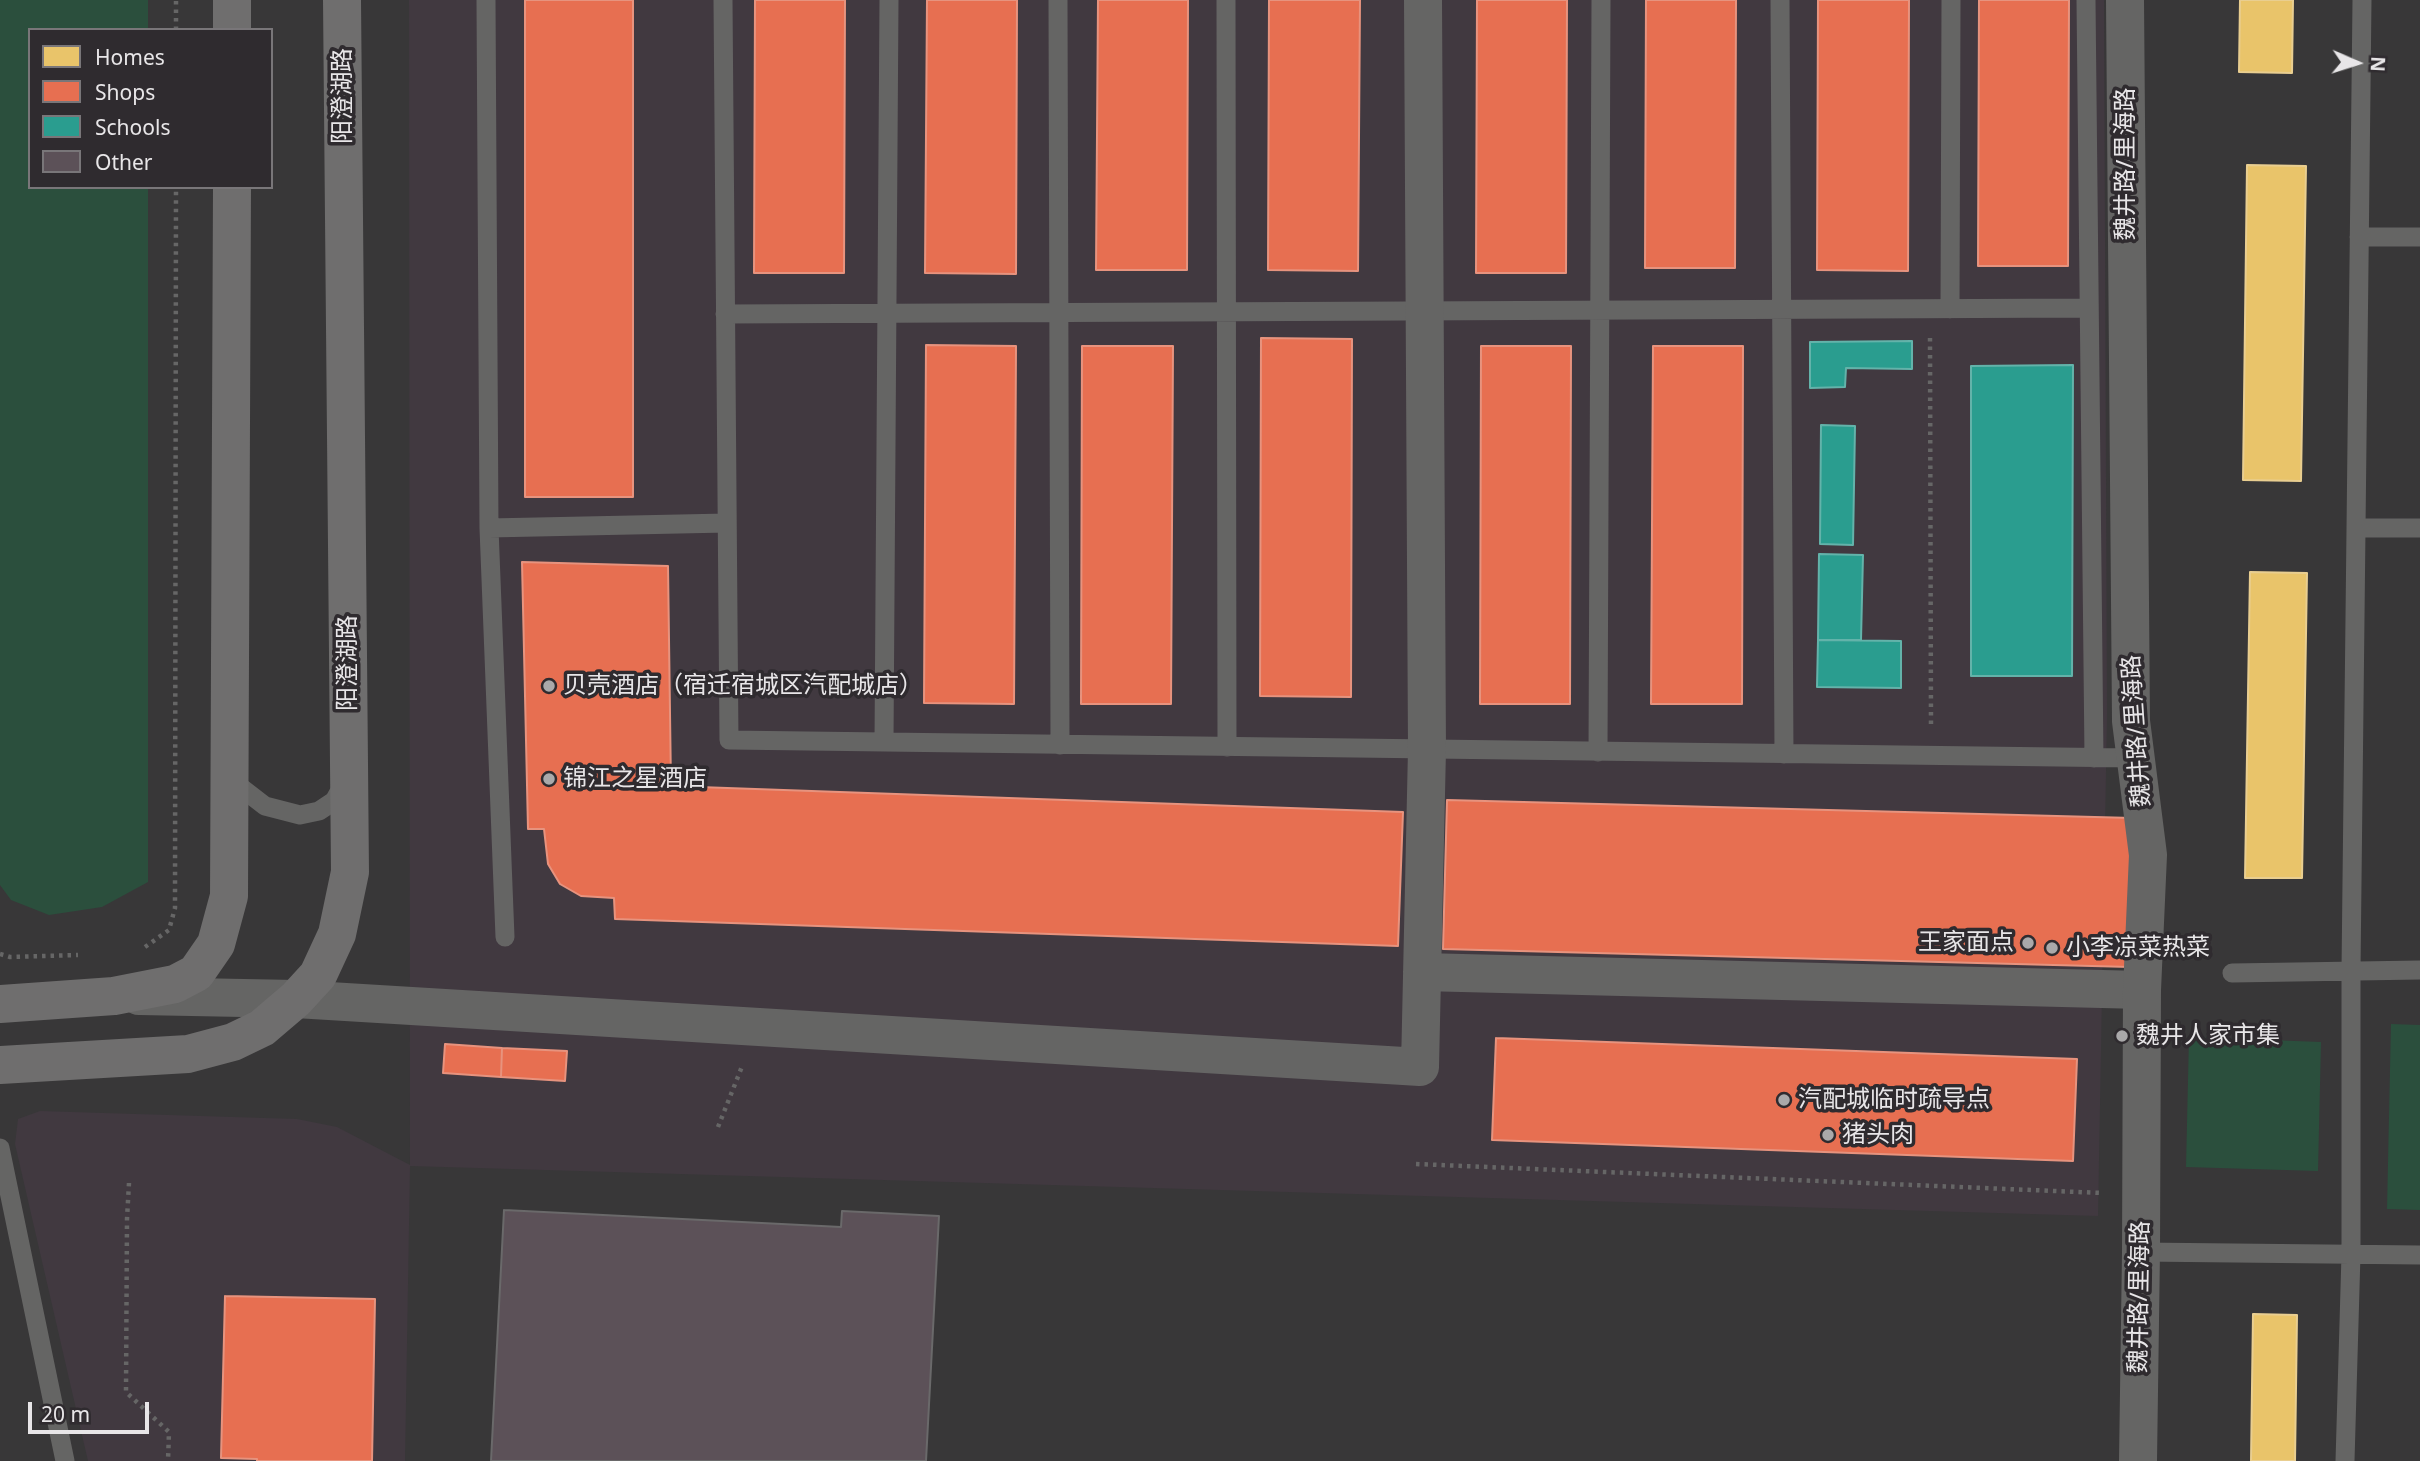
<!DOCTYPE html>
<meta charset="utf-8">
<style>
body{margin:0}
#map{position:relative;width:2420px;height:1461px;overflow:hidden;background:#383738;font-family:"Noto Sans",sans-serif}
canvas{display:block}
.legend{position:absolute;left:28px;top:28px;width:245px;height:161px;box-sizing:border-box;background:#2f2b2f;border:2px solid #797679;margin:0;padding:9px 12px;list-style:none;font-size:21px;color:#e8e6e8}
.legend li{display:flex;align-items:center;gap:14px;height:35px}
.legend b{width:35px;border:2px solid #797679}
.north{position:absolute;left:2322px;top:28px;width:70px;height:70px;-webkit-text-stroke:5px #2f2b2f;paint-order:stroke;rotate:93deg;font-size:19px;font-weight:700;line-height:28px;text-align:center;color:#e8e6e8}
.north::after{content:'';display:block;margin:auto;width:24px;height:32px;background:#e8e6e8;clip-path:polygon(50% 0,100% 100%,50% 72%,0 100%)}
.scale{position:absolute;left:28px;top:1402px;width:121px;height:32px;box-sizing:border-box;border:4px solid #e8e6e8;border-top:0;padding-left:9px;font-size:21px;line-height:24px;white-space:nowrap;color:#e8e6e8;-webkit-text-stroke:5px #2f2b2f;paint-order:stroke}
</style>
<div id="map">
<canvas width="2420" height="1461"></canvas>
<ul class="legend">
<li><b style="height:19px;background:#e9c46a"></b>Homes</li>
<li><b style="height:19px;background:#e76f51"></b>Shops</li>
<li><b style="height:19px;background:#2a9d8f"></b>Schools</li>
<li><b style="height:19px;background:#5c5158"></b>Other</li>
</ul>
<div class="north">N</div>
<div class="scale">20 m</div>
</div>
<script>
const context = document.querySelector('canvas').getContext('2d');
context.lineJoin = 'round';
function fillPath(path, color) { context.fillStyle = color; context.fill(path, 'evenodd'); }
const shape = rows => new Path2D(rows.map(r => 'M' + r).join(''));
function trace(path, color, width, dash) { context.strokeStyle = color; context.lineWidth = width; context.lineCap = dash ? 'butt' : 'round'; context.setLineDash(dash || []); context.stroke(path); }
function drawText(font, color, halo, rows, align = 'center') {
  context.font = font + ' "Noto Sans","Noto Sans SC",sans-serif'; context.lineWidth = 7; context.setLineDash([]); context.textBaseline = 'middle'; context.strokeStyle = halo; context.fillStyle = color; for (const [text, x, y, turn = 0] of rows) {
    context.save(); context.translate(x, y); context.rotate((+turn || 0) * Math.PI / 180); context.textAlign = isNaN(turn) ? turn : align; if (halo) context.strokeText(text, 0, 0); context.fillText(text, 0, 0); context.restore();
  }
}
const built = shape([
 [409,0,2104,0,2107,716,2098,1216,410,1166,405,1461,88,1461,15,1144,18,1119,40,1111,297,1119,337,1127,410,1165]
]);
const green = shape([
 [0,0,148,0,148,30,30,30,30,187,148,187,148,882,102,907,49,915,11,900,0,885],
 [2391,1024,2420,1025,2420,1210,2387,1209],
 [2189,1037,2321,1042,2318,1171,2186,1167]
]);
const homes = shape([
 [2240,0,2293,0,2292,73,2239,72,2240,0],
 [2247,165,2306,166,2301,481,2243,480,2247,165],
 [2250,572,2307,573,2302,878,2245,878,2250,572],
 [2253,1314,2297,1315,2295,1461,2251,1461,2253,1314]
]);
const shops = shape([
 [525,0,633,0,633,497,525,497,525,0],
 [755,0,845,0,844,273,754,273,755,0],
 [927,0,1017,0,1016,274,925,273,927,0],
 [1098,0,1188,0,1187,270,1096,270,1098,0],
 [1269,0,1360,0,1358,271,1268,270,1269,0],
 [1477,0,1567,0,1566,273,1476,273,1477,0],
 [1646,0,1736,0,1735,268,1645,268,1646,0],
 [1818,0,1909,0,1908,271,1817,270,1818,0],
 [1979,0,2069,0,2068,266,1978,266,1979,0],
 [1261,338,1352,339,1351,697,1260,696,1261,338],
 [926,345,1016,346,1014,704,924,703,926,345],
 [1082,346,1173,346,1171,704,1081,704,1082,346],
 [1481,346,1571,346,1570,704,1480,704,1481,346],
 [1653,346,1743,346,1742,704,1651,704,1653,346],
 [522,562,668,566,671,786,1403,812,1398,946,615,919,614,898,581,896,560,884,548,864,544,829,528,829,522,562],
 [1447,800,2133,818,2130,967,1443,949,1447,800],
 [1496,1038,2077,1059,2073,1161,1492,1140,1496,1038],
 [445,1044,502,1048,501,1077,443,1073,445,1044],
 [502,1048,567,1051,565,1081,501,1077,502,1048],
 [225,1296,375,1299,372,1461,257,1461,257,1459,221,1458,225,1296]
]);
const schools = shape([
 [1912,341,1912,369,1846,368,1845,387,1810,388,1810,342,1912,341],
 [2073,365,2072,676,1971,676,1971,366,2073,365],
 [1821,425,1855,426,1853,545,1820,544,1821,425],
 [1819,554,1863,555,1861,640,1818,640,1819,554],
 [1818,640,1901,641,1901,688,1817,687,1818,640]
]);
const building = shape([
 [504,1210,841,1227,842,1211,939,1216,926,1461,491,1461,504,1210]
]);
const path = shape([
 [176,30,176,0],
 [1930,338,1931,725],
 [145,947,169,930,175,908,176,187],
 [0,954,10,957,78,955],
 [718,1127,743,1064],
 [1416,1164,2102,1193],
 [129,1183,127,1219,126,1392,169,1432,168,1461]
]);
const service = shape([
 [486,0,489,528,505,937],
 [723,0,729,740,2136,758],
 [1058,0,1060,745],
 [1226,0,1227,747],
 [1780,0,1784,754],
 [2086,0,2094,758],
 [2359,237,2420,237],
 [1950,309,1951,0],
 [725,314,2089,308],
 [489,528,727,523],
 [2356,528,2420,528],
 [884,742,889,0],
 [1598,752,1601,0],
 [230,779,265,806,300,815,319,811,334,801,344,783],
 [2232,973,2420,970],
 [0,1148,65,1461],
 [2141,1252,2420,1255],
 [2345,1461,2351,1254,2351,970,2362,0]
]);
const minor = shape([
 [1422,972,2142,990],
 [139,996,296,999,1420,1067,1427,749,1423,0]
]);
const tertiary = shape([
 [2125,0,2131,721,2148,855,2142,990,2141,1252,2138,1461]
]);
const secondary = shape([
 [232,30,232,0],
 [0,1004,114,996,175,984,196,973,216,944,229,896,232,187],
 [0,1065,188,1054,233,1042,262,1028,296,999,318,975,337,934,350,872,342,0]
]);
const markers = [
 [549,686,7,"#aaa9aa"],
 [549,779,7,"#aaa9aa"],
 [2028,943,7,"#aaa9aa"],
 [2052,948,7,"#aaa9aa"],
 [2122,1036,7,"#aaa9aa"],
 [1784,1100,7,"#aaa9aa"],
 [1828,1135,7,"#aaa9aa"]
];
const streetNames = [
 ["阳澄湖路",343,96,-90],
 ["魏井路/里海路",2126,164,-90],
 ["阳澄湖路",348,663,-90],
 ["魏井路/里海路",2137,731,-94],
 ["魏井路/里海路",2140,1297,-89]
];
const poiNames = [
 ["贝壳酒店（宿迁宿城区汽配城店）",563,686],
 ["锦江之星酒店",563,779],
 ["王家面点",2014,943,"right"],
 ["小李凉菜热菜",2066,948],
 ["魏井人家市集",2136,1036],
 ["汽配城临时疏导点",1798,1100],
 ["猪头肉",1842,1135]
];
fillPath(built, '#413940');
fillPath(green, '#2b4f3d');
fillPath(homes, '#e9c46a');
trace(homes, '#e9ce90', 2);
fillPath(shops, '#e76f51');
trace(shops, '#e7937e', 2);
fillPath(schools, '#2a9d8f');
trace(schools, '#63b3aa', 2);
fillPath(building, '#5c5158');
trace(building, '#6a696a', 2);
trace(path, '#666', 4.5, [3.5, 5]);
trace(service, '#656564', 19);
trace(minor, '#656564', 38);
trace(tertiary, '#656564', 38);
trace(secondary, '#6f6e6e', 38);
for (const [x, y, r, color] of markers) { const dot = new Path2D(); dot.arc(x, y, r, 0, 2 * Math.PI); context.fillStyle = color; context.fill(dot); trace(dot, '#2f2b2f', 2.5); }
drawText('24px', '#e8e6e8', '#2f2b2f', streetNames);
drawText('24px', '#e8e6e8', '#2f2b2f', poiNames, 'left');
</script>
